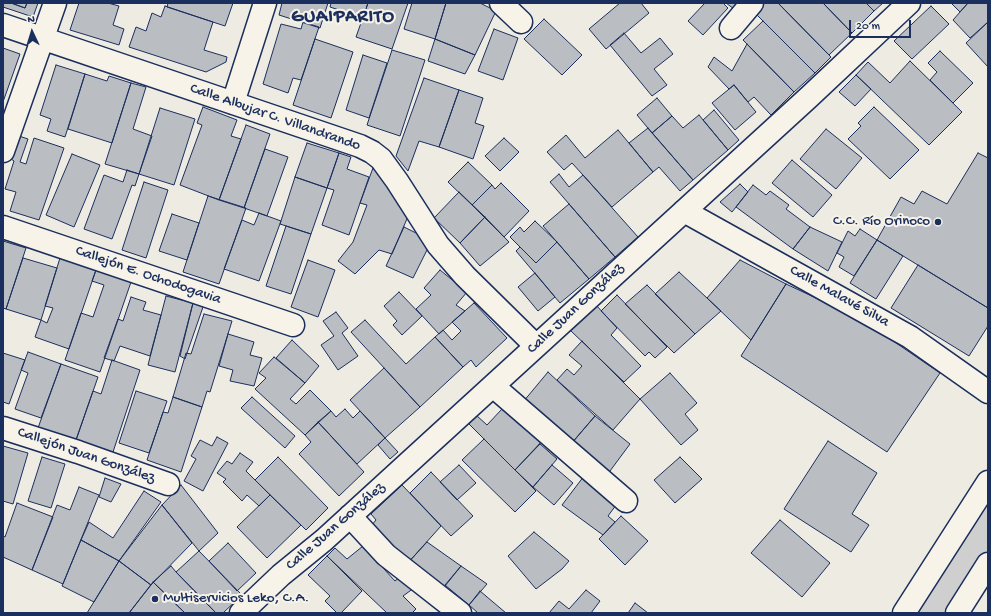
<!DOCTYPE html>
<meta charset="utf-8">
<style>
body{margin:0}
#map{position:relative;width:991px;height:616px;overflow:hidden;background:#eeebe2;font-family:"Gochi Hand",sans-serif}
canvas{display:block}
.frame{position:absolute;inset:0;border:4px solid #1b2f5e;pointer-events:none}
.north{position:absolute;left:12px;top:12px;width:40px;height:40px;-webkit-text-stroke:3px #f7f3e8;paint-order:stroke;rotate:356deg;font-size:11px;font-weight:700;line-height:16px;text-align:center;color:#1b2f5e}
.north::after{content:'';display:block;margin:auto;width:14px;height:18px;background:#1b2f5e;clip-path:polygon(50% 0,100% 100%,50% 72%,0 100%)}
.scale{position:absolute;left:849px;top:20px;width:62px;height:18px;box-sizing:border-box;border:2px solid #1b2f5e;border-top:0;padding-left:5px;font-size:12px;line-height:14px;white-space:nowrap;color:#1b2f5e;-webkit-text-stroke:3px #f7f3e8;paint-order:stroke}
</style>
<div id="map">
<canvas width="991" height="616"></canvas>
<div class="frame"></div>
<div class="north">N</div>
<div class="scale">20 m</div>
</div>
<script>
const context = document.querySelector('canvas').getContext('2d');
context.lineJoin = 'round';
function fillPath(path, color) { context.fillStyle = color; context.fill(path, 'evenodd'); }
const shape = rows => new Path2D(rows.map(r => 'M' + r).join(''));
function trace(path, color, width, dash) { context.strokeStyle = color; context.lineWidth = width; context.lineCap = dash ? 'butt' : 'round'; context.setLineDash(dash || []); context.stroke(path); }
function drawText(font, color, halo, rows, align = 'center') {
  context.font = font + ' "Gochi Hand",sans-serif'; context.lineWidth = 4; context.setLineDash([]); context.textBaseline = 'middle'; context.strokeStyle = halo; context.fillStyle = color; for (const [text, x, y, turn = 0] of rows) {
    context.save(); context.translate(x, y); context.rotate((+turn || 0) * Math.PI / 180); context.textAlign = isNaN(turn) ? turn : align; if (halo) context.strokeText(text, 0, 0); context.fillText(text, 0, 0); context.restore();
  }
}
const green = shape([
 [988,482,988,564,957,613,904,613]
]);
const building = shape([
 [3,3,11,3,25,8,27,3,38,3,33,17,3,7,3,3],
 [11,3,27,3,25,8,11,3],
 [79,3,108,3,119,6,113,25,124,29,119,45,70,30,79,3],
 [168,3,233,3,225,26,167,7,168,3],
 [282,3,328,3,320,28,279,15,282,3],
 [331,3,368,3,363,18,330,7,331,3],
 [368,3,408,3,392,49,356,37,368,3],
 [412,3,446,3,435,39,404,29,412,3],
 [446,3,480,3,496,11,475,55,435,39,446,3],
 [620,3,641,3,649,13,606,49,589,29,620,3],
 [705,3,723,3,728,8,703,35,688,21,705,3],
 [726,3,744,3,738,12,726,3],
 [763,3,778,3,831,57,815,73,754,12,763,3],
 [778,3,823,3,852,33,829,55,778,3],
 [823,3,866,3,874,11,852,33,823,3],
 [866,3,883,3,874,11,866,3],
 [951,3,968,3,960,12,951,3],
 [968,3,988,3,988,22,970,38,953,20,968,3],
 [165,6,213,22,204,50,227,57,226,62,206,72,129,47,136,27,146,31,152,13,161,17,165,6],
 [931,6,949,24,912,59,894,41,931,6],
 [544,19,582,55,562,75,524,39,544,19],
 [763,21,815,73,794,92,743,40,763,21],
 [303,22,319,27,301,80,293,78,288,93,263,84,281,24,301,29,303,22],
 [988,22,988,67,966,43,988,22],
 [494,29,518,38,503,80,478,71,494,29],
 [624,33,641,53,660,38,673,54,654,69,667,85,652,96,610,45,624,33],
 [315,39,353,52,331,118,293,105,315,39],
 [435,39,475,55,465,74,428,61,435,39],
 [747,44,794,92,771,115,754,97,748,102,734,85,729,89,708,67,714,57,732,71,747,44],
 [3,48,20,54,3,102,3,48],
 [392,50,425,60,400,136,367,125,392,50],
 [940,51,973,83,953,103,930,80,937,72,928,63,940,51],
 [363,55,387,63,369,118,346,110,363,55],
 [910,61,962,112,929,145,856,75,868,62,890,83,910,61],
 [56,65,85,74,65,137,47,131,51,119,40,115,56,65],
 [85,74,107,81,109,76,131,83,112,143,68,129,85,74],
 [856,75,871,89,855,106,839,92,856,75],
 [424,78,459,90,439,147,419,141,408,171,396,156,424,78],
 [131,83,146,87,133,129,152,136,139,174,105,164,131,83],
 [734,85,756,112,735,130,712,103,734,85],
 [459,90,483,98,475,123,484,126,473,159,439,147,459,90],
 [657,98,672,116,652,133,637,115,657,98],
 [203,107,237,120,231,136,241,139,219,200,180,185,202,125,197,123,203,107],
 [874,107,919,150,890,179,848,139,861,126,858,123,874,107],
 [160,108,195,119,174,185,139,174,160,108],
 [714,110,739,140,728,150,703,120,714,110],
 [699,115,728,150,693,180,652,133,672,116,683,128,699,115],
 [246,125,270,134,244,208,219,200,246,125],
 [648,128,693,180,680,191,659,167,653,172,629,143,648,128],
 [826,129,862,158,836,189,800,159,826,129],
 [618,130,653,172,612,207,572,163,564,170,547,152,566,135,585,158,618,130],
 [19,136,28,139,20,162,26,164,34,138,64,148,39,220,10,211,16,192,5,189,14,161,11,159,19,136],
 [504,138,519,152,500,171,485,156,504,138],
 [307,143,339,153,327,188,295,177,307,143],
 [265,149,288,157,267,216,244,208,265,149],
 [339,153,351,157,347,169,369,177,349,235,322,225,334,190,327,188,339,153],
 [978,153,988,158,988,308,877,240,901,197,914,204,922,191,947,204,978,153],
 [72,154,100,165,74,227,46,215,72,154],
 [792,160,832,195,813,217,772,183,792,160],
 [468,162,492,185,472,205,448,182,468,162],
 [373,168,409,214,392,254,379,250,355,274,338,261,353,242,367,205,360,203,373,168],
 [127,170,139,174,135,186,132,185,112,239,84,229,104,175,123,182,127,170],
 [559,174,569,187,583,175,638,237,615,257,550,182,559,174],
 [295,177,327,188,311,234,280,224,295,177],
 [144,182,168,190,146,258,122,250,144,182],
 [501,183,529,211,504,237,472,205,492,185,495,189,501,183],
 [740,184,748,192,732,212,720,202,740,184],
 [753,185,766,195,770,191,789,205,786,209,810,227,793,249,736,207,753,185],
 [459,192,485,217,460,243,434,218,459,192],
 [208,196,246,208,219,284,183,272,208,196],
 [569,204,615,257,589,279,543,226,569,204],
 [259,213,281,221,259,281,224,269,242,220,254,225,259,213],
 [172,214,199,223,187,260,159,251,172,214],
 [485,217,509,242,480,266,460,243,485,217],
 [535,221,557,242,536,263,510,237,520,227,524,232,535,221],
 [286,226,311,234,291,294,266,286,286,226],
 [404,227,418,234,430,244,413,278,386,266,404,227],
 [810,227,842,242,828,271,793,249,810,227],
 [860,229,877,240,854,276,839,267,844,257,837,253,848,231,855,236,860,229],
 [877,240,903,256,876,299,850,283,877,240],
 [3,241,26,248,6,309,3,308,3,241],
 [557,242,589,279,560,303,516,251,520,247,536,263,557,242],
 [23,258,57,268,41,320,6,309,23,258],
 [60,258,96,270,69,349,35,337,41,320,47,323,53,308,45,306,60,258],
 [308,260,335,270,318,317,291,307,308,260],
 [740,260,786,284,751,340,707,298,740,260],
 [918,265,988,308,988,326,969,356,891,308,918,265],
 [96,270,131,282,100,372,65,360,81,313,93,317,104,285,92,281,96,270],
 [440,270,467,292,456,305,465,311,439,334,416,309,431,295,424,288,440,270],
 [679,272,721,311,695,334,655,294,679,272],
 [535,273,555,297,538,311,518,287,535,273],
 [786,284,861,319,940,373,887,452,741,356,786,284],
 [647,285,695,334,674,353,625,304,647,285],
 [399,292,422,316,402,335,393,325,397,321,384,306,399,292],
 [617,295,667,347,655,358,649,352,645,356,601,311,617,295],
 [166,296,193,303,175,372,148,365,166,296],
 [131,297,146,302,143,310,161,315,150,356,120,346,114,361,104,358,118,319,123,321,131,297],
 [193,303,203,307,185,359,180,356,193,303],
 [474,303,507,338,476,367,471,360,463,367,435,337,443,330,452,340,461,331,452,322,474,303],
 [596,305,617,328,611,335,641,366,624,382,570,330,596,305],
 [336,312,348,328,342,333,358,356,338,370,321,345,334,336,323,321,336,312],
 [204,314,232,321,210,392,207,391,202,407,173,397,186,353,191,354,204,314],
 [365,320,406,364,435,337,463,367,420,407,351,332,365,320],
 [228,334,254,342,250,355,262,358,254,386,230,381,233,370,219,366,228,334],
 [292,340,319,366,305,383,276,358,292,340],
 [582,341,640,399,613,430,557,380,567,369,574,375,582,366,569,355,582,341],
 [28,352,61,364,41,418,15,409,28,373,21,370,28,352],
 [3,353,25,360,9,404,3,402,3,353],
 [274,357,305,383,290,399,296,404,310,390,331,411,305,435,255,389,266,378,259,373,274,357],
 [112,360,140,370,113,452,76,440,93,391,101,394,112,360],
 [61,364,98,377,76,440,38,428,61,364],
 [384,368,420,407,385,438,350,400,384,368],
 [548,372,595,416,571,444,523,402,548,372],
 [670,373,697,403,685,414,698,430,681,445,640,399,670,373],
 [136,391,167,401,149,453,119,443,136,391],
 [173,397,202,407,181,472,147,460,163,412,168,413,173,397],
 [252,397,295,436,285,448,241,408,252,397],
 [345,409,353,418,360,411,385,438,357,464,318,422,331,411,336,417,345,409],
 [502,409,542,441,515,470,469,424,476,415,487,425,502,409],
 [595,416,630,444,607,475,571,444,595,416],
 [318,422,364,472,339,496,299,454,311,442,305,435,318,422],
 [217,437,228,443,203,491,184,481,196,459,191,456,200,440,212,446,217,437],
 [385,438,398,452,390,459,378,445,385,438],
 [484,439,536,491,515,512,462,460,484,439],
 [828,441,877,473,852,514,869,525,851,552,784,509,828,441],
 [540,444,557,459,533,487,515,470,540,444],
 [3,446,28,453,13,504,3,501,3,446],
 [240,453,253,462,246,471,270,495,259,506,247,495,242,501,223,482,226,479,217,473,227,461,232,464,240,453],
 [42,457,65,464,51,508,28,501,42,457],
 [278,457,328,508,306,530,255,480,278,457],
 [680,457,702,479,675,503,654,480,680,457],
 [459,465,476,483,457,500,440,482,459,465],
 [552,465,573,483,554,505,533,487,552,465],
 [431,472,473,516,451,536,410,493,431,472],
 [584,476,619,501,608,516,615,522,603,535,562,505,584,476],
 [105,478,121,484,111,502,99,497,105,478],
 [181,485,218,533,199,551,162,505,181,485],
 [402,485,441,526,406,565,370,527,376,520,371,514,402,485],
 [79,487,99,495,63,584,32,570,57,505,70,510,79,487],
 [144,491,161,502,119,561,81,540,89,522,113,538,144,491],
 [270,495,301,525,267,558,237,527,270,495],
 [17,503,53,517,32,570,3,557,3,536,5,537,17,503],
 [162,505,192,543,151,585,119,561,162,505],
 [621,516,648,541,625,565,599,539,621,516],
 [780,520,830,563,802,597,751,553,780,520],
 [534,532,569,561,562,569,536,589,508,556,534,532],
 [81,540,119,561,94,602,62,586,81,540],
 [427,542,461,566,441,591,406,565,427,542],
 [228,543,256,573,237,591,209,561,228,543],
 [363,546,395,581,402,575,414,588,403,596,416,609,412,613,387,613,327,556,335,548,347,559,363,546],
 [199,551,242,595,223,613,216,613,176,572,199,551],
 [327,556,362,591,341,613,337,613,325,601,330,596,308,575,327,556],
 [119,561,151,585,129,613,87,613,119,561],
 [171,566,176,572,216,613,185,613,153,582,171,566],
 [461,566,487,584,469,605,445,585,461,566],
 [153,582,185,613,129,613,153,582],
 [586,590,600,601,591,613,549,613,559,601,569,609,586,590],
 [480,591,506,613,478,613,469,605,480,591],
 [635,603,648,613,628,613,635,603]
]);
const minor = shape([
 [501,3,521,22],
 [3,25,360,146,372,152,381,159,397,181,438,245,465,276,536,346],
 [731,28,752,3],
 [233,103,265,3],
 [3,151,55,3],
 [684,211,910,337,988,392],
 [3,227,293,325],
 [493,386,626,501],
 [3,428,78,452,168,484],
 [350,516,386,555,460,613],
 [241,613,281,575,324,540,809,97,909,3]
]);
const tertiary = shape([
 [904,613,988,482],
 [957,613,988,564]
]);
const markers = [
 [938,222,4,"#1b2f5e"],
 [155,599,4,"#1b2f5e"]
];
const streetNames = [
 ["Calle Albujar C. Villandrando",275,118,19],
 ["Callejón E. Ochodogavia",148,276,19],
 ["Calle Malavé Silva",839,297,29],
 ["Calle Juan González",576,309,-43],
 ["Callejón Juan González",86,456,19],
 ["Calle Juan González",336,527,-41]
];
const poiNames = [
 ["C.C. Río Orinoco",930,222],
 ["Multiservicios Leko, C.A.",163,599,"left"]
];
const districtNames = [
 ["GUAIPARITO",343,18]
];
fillPath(green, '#cfcfcf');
fillPath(building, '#babdc2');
trace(building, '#1b2f5e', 1);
trace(minor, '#1b2f5e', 25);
trace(tertiary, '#1b2f5e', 25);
trace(minor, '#f7f3e8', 22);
trace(tertiary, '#f7f3e8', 22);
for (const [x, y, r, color] of markers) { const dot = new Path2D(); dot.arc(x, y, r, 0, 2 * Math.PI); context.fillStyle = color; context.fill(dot); trace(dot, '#f7f3e8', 1.5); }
drawText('15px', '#1b2f5e', '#f7f3e8', streetNames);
drawText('15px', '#1b2f5e', '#f7f3e8', poiNames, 'right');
context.letterSpacing = '1px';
drawText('bold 19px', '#1b2f5e', '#f7f3e8', districtNames);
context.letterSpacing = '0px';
</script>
